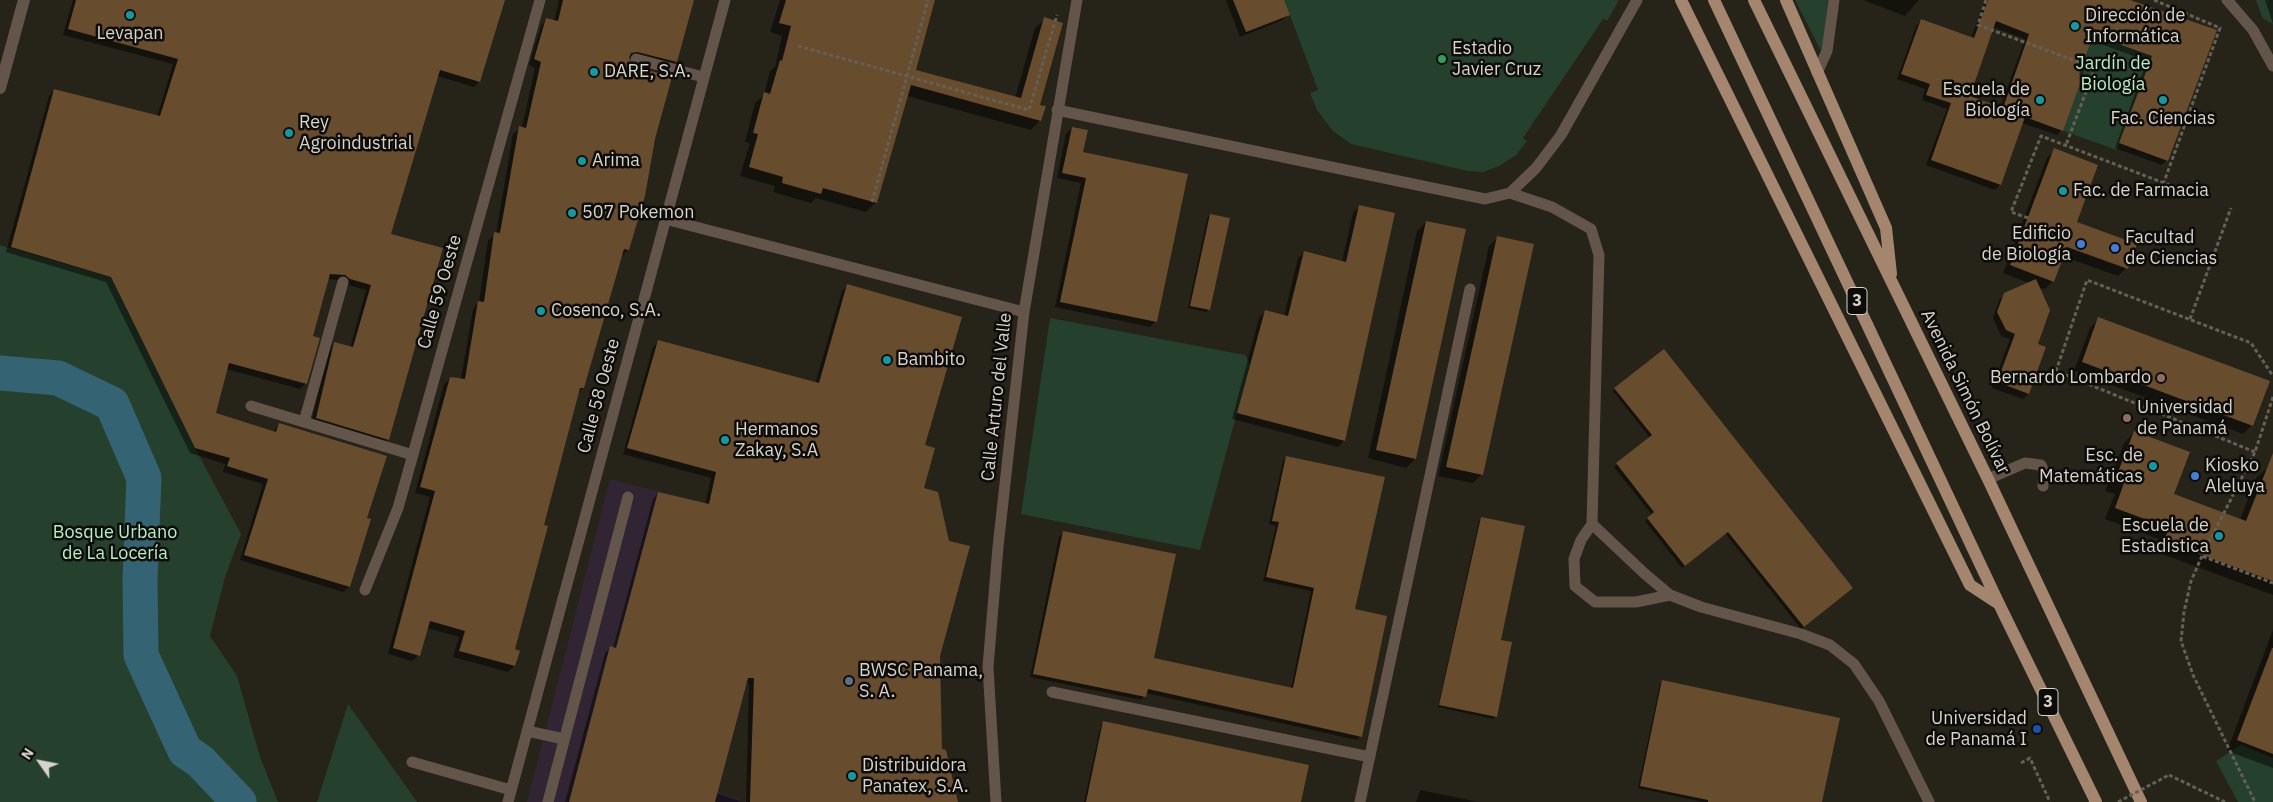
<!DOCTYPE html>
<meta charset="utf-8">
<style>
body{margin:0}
#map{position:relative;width:2273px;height:802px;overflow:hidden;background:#262318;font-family:"IBM Plex Sans",sans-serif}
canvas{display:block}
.north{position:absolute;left:15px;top:737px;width:50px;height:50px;-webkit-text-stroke:4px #0e0c08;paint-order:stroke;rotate:303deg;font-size:14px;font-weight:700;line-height:20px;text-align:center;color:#d5d3cb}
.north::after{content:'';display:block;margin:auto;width:18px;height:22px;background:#d5d3cb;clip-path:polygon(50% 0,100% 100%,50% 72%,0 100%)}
</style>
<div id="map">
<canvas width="2273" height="802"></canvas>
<div class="north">N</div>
</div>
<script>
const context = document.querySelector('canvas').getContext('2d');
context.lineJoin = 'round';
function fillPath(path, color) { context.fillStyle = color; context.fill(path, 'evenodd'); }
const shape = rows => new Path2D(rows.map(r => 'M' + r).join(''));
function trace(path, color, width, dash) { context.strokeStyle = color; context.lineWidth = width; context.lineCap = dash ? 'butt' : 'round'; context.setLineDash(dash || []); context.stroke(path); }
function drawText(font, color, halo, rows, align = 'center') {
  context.font = font + ' "IBM Plex Sans",sans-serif'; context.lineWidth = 5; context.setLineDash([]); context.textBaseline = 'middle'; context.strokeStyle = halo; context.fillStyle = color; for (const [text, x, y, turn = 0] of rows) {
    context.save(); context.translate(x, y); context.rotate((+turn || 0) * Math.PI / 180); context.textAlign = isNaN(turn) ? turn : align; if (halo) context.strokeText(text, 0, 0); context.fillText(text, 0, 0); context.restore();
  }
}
const industrial = shape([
 [610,479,789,524,718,792,740,800,740,802,527,802]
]);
const green = shape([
 [1233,0,1619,0,1607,21,1603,19,1523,138,1527,141,1516,155,1499,166,1483,172,1468,171,1351,144,1333,131,1317,110,1310,93,1318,90,1290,15,1246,32],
 [1795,0,1828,0,1822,53],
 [2256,0,2273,0,2273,24,2263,19],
 [2093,35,2152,55,2117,150,2063,131,2083,76,2086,54],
 [0,245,111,277,195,448,241,534,225,577,210,636,237,676,260,757,278,802,0,802],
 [1050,318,1245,355,1250,364,1200,550,1021,514],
 [348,704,417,802,317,802],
 [2241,745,2273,758,2273,802,2238,802,2216,761]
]);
const shadow = shape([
 [73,0,504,0,479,81,474,87,437,76,390,235,388,439,382,445,311,423,329,349,334,343,350,348,366,290,344,284,340,280,328,279,312,337,306,383,300,389,226,369,214,414,273,432,279,424,366,519,370,520,349,587,343,592,240,560,263,484,223,472,225,464,190,453,106,282,6,252,49,96,54,90,157,117,173,64,63,35],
 [559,0,692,0,676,62,670,68,628,58,654,139,628,250,622,256,583,388,578,393,542,525,514,650,518,651,514,666,508,672,453,657,459,637,427,628,419,655,412,661,388,654,430,497,415,493,444,384,451,378,461,379,473,309,479,302,488,240,496,234,513,134,522,128,535,68,529,65,541,26,547,19,554,21],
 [780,0,933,0,914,71,1015,98,1035,28,1045,19,1039,106,1040,120,1031,130,907,96,876,202,866,212,816,198,811,203,773,192,775,186,740,176,750,143,745,142,755,103,764,95,770,71,775,67,782,36,770,32],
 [1226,0,1283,0,1289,14,1283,20,1240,37],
 [1863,0,1919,0,1905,16],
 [1985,0,2126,0,2215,31,2167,160,2162,165,2115,148,2147,61,2090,40,2077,76,2062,130,2057,135,2022,123,2000,185,1995,190,1926,165,1947,109,1922,100,1925,89,1897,79,1916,26,1921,21,1971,38],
 [1993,27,2025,39,2000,108,1968,97],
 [2265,0,2273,0,2273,24],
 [1072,128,1156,321,1150,327,1055,307,1081,183,1057,178,1066,134],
 [2055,150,2075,223,2126,268,2118,276,2062,256,2053,281,2045,289,2038,287,2036,345,2028,394,2023,399,1992,388,2010,339,2001,336,1993,318,1999,300,2005,294,2029,283,2003,273,2047,158],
 [1359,207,1394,214,1344,441,1338,447,1232,419,1259,318,1265,312,1284,316,1298,258,1304,253,1342,262,1353,213],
 [1210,215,1209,309,1207,312,1188,308,1207,218],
 [1426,222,1465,230,1415,459,1406,468,1368,458,1417,231],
 [1498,237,1482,474,1473,483,1438,476,1489,246],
 [848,285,924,446,922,489,939,656,941,750,957,802,746,802,749,683,746,683,716,793,743,802,565,802,605,653,610,648,613,648,653,499,658,493,705,505,711,478,623,454,653,347,658,342,815,384,842,291],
 [2099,319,2252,425,2243,434,2074,371,2090,328],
 [1615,389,1849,591,1801,629,1725,533,1682,568,1645,521,1652,515,1614,467,1650,438,1613,391],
 [2134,432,2172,495,2240,520,2256,478,2267,468,2273,470,2273,595,2154,551,2159,539,2105,519,2115,494,2105,491,2124,443],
 [1287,457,1354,610,1361,736,1357,740,1146,693,1141,700,1030,677,1059,537,1063,533,1153,659,1291,689,1311,591,1263,581,1276,526,1269,524,1283,461],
 [1482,519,1500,641,1496,716,1493,719,1438,707,1479,521],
 [2273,630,2273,768,2227,751],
 [1662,682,1821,802,1703,802,1638,788,1660,684],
 [1103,723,1299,802,1084,802,1101,725],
 [1420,790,1479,802,1416,802]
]);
const river = shape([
 [0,373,58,378,112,404,144,478,140,578,141,655,185,751,200,761,239,802]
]);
const building = shape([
 [76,0,505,0,480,82,440,70,391,234,443,248,389,440,316,418,334,342,353,347,371,285,350,279,345,275,330,274,313,336,320,338,307,384,229,363,216,413,276,432,279,423,387,456,367,518,371,519,350,587,244,555,268,479,227,466,230,458,195,448,111,277,11,247,54,89,160,116,178,59,68,29],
 [563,0,694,0,677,62,637,52,631,53,629,58,634,66,672,77,655,139,645,196,629,250,624,249,584,388,580,388,544,525,548,526,515,649,520,651,515,666,459,651,465,631,430,621,420,656,393,648,435,491,420,487,450,377,465,379,478,301,484,302,494,232,500,233,519,126,526,128,541,62,534,59,546,18,558,21],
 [786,0,935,0,916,70,1021,98,1044,17,1063,23,1040,105,1046,106,1041,121,911,85,877,203,823,188,821,194,782,183,783,177,749,167,758,134,753,133,764,92,770,94,780,60,782,61,791,26,779,23],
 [1233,0,1284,0,1290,15,1246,32],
 [1988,0,2130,0,2217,30,2168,161,2119,143,2152,56,2093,35,2079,75,2083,76,2063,131,2025,117,2001,185,1931,160,1951,103,1926,95,1930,84,1901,74,1921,19,1974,38],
 [1996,21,2029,34,2003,108,1970,96],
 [1072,127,1088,130,1083,152,1188,174,1157,322,1060,302,1086,178,1062,173],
 [2054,148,2098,165,2077,222,2137,244,2128,269,2067,247,2054,282,2010,265],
 [1359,205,1395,213,1345,441,1237,413,1265,310,1288,316,1304,251,1346,262],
 [1210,214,1230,218,1210,310,1190,306],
 [1426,221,1466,229,1416,459,1376,450],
 [1497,236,1534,244,1483,475,1446,467],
 [2036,279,2050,310,2038,344,2046,347,2029,394,1997,382,2015,334,2006,330,1997,312,2004,293],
 [847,284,962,317,925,445,935,448,924,488,938,492,949,541,970,546,940,656,942,749,946,750,958,802,750,802,754,678,748,678,715,802,569,802,610,646,616,648,658,492,709,504,716,472,627,448,658,340,819,383],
 [2098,317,2270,381,2253,426,2082,362],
 [1664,349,1853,588,1804,627,1728,532,1685,566,1647,518,1654,512,1616,463,1652,435,1614,388],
 [2134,431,2190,452,2174,494,2246,521,2273,453,2273,581,2164,541,2169,528,2115,508,2124,483,2115,480],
 [1286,456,1385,477,1355,609,1387,616,1362,737,1148,689,1146,697,1033,674,1063,531,1176,554,1154,658,1293,688,1314,588,1266,577,1279,522,1272,521],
 [1481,517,1525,526,1501,640,1512,642,1497,717,1439,705],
 [2272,648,2273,648,2273,754,2237,740],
 [1662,680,1840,718,1822,802,1708,802,1708,800,1640,786],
 [1103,721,1309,765,1301,802,1086,802]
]);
const path = shape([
 [1986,0,1978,25,2095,68,2066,145],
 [2154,0,2220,28,2164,182],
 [798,46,1029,110,1057,15],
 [872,202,928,0],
 [2028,218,2011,212,2041,136,2172,186],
 [2190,319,2231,208],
 [2273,397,2255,452,2202,556,2273,583],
 [2255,452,2056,371,2087,280,2251,343,2273,376],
 [2202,556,2191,581,2184,612,2181,641,2193,675,2255,802],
 [2021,763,2030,758,2050,802],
 [2169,775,2225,802]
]);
const service = shape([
 [2227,0,2253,30,2273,66],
 [636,59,703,77],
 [1817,73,1827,51,1834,0],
 [1057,110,1485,199,1510,193,1536,168,1561,135,1637,0],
 [1510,193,1552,207,1591,229,1599,255,1592,524,1645,574,1670,595,1701,607,1801,634,1830,645,1854,664,1879,701,1929,802],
 [665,219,1024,312],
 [251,406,413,455],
 [304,422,343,282],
 [1988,479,2025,463,2041,465,2044,472,2043,486],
 [1592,524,1581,540,1574,559,1575,586,1595,602,1636,602,1670,595],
 [365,590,398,508,540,0],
 [1052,692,1370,757],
 [527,731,564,739],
 [412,762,511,790],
 [508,802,725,0],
 [548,802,628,497],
 [996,802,988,667,998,547,1024,312,1077,0],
 [1360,802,1470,289]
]);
const minor = shape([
 [0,88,24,0]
]);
const primary = shape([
 [1681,0,1970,585,1999,604],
 [1714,0,1999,604,2096,802],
 [1754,0,1988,479,2141,802],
 [1786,0,1886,228,1891,274]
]);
const pathBridge = shape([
 [2118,802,2169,775]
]);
const markers = [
 [130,15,5,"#0f9aa8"],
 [2075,26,5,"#0f9aa8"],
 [1442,59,5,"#2e9e5b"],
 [594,72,5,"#0f9aa8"],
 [2040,100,5,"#0f9aa8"],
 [2163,100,5,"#0f9aa8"],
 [289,133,5,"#0f9aa8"],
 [582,161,5,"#0f9aa8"],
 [2063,191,5,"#0f9aa8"],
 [572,213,5,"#0f9aa8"],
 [2081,244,5,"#3f7fe0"],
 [2115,248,5,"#3f7fe0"],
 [541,311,5,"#0f9aa8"],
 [887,360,5,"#0f9aa8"],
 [2161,378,5,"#8d6e63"],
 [2127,418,5,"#8d6e63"],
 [725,440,5,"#0f9aa8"],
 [2153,466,5,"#0f9aa8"],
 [2195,476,5,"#3f7fe0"],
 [2219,536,5,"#0f9aa8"],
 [849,681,5,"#5c6f8a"],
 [2037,729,5,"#1a4fb4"],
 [852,776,5,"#0f9aa8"]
];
const shields = [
 [1857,301,20],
 [2048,702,20]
];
const shieldNames = [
 ["3",1857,301],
 ["3",2048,702]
];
const poiNames = [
 ["Dirección de",2085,16],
 ["Informática",2085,37],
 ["Levapan",130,34,"center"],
 ["Estadio",1452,49],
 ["Javier Cruz",1452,70],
 ["DARE, S.A.",604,72],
 ["Escuela de",2030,90,"right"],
 ["Biología",2030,111,"right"],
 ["Fac. Ciencias",2163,119,"center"],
 ["Rey",299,123],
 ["Agroindustrial",299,144],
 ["Arima",592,161],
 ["Fac. de Farmacia",2073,191],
 ["507 Pokemon",582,213],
 ["Edificio",2071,234,"right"],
 ["de Biología",2071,255,"right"],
 ["Facultad",2125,238],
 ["de Ciencias",2125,259],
 ["Cosenco, S.A.",551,311],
 ["Bambito",897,360],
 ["Bernardo Lombardo",2151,378,"right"],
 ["Universidad",2137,408],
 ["de Panamá",2137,429],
 ["Hermanos",735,430],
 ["Zakay, S.A",735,451],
 ["Esc. de",2143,456,"right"],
 ["Matemáticas",2143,477,"right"],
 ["Kiosko",2205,466],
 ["Aleluya",2205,487],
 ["Escuela de",2209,526,"right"],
 ["Estadistica",2209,547,"right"],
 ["BWSC Panama,",859,671],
 ["S. A.",859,692],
 ["Universidad",2027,719,"right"],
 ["de Panamá I",2027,740,"right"],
 ["Distribuidora",862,766],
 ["Panatex, S.A.",862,787]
];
const parkNames = [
 ["Jardín de",2113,64],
 ["Biología",2113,85],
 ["Bosque Urbano",115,533],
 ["de La Locería",115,554]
];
const streetNames = [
 ["Calle 59 Oeste",440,292,-74],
 ["Avenida Simón Bolívar",1965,392,64],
 ["Calle 58 Oeste",599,396,-75],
 ["Calle Arturo del Valle",997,397,-84]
];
fillPath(industrial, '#312533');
fillPath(green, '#26402e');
fillPath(shadow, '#0007');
trace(river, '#346474', 35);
fillPath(building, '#674c2d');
trace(path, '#636056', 3, [4, 2.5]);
trace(service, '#64554a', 11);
trace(minor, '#64554a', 12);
trace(primary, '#a4866f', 12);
trace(pathBridge, '#636056', 3, [4, 2.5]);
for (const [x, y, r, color] of markers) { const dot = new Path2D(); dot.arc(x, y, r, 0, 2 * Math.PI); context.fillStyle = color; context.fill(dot); trace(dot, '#0e0c08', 2); }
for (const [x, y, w] of shields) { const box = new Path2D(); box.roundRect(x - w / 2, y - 13.5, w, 27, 4); context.fillStyle = '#0e0c08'; context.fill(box); trace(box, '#d5d3cb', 1); }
drawText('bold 16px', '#d5d3cb', null, shieldNames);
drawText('18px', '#d5d3cb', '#0e0c08', poiNames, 'left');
drawText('18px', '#b1f0c3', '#0e0c08', parkNames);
drawText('18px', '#d5d3cb', '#0e0c08', streetNames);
</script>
